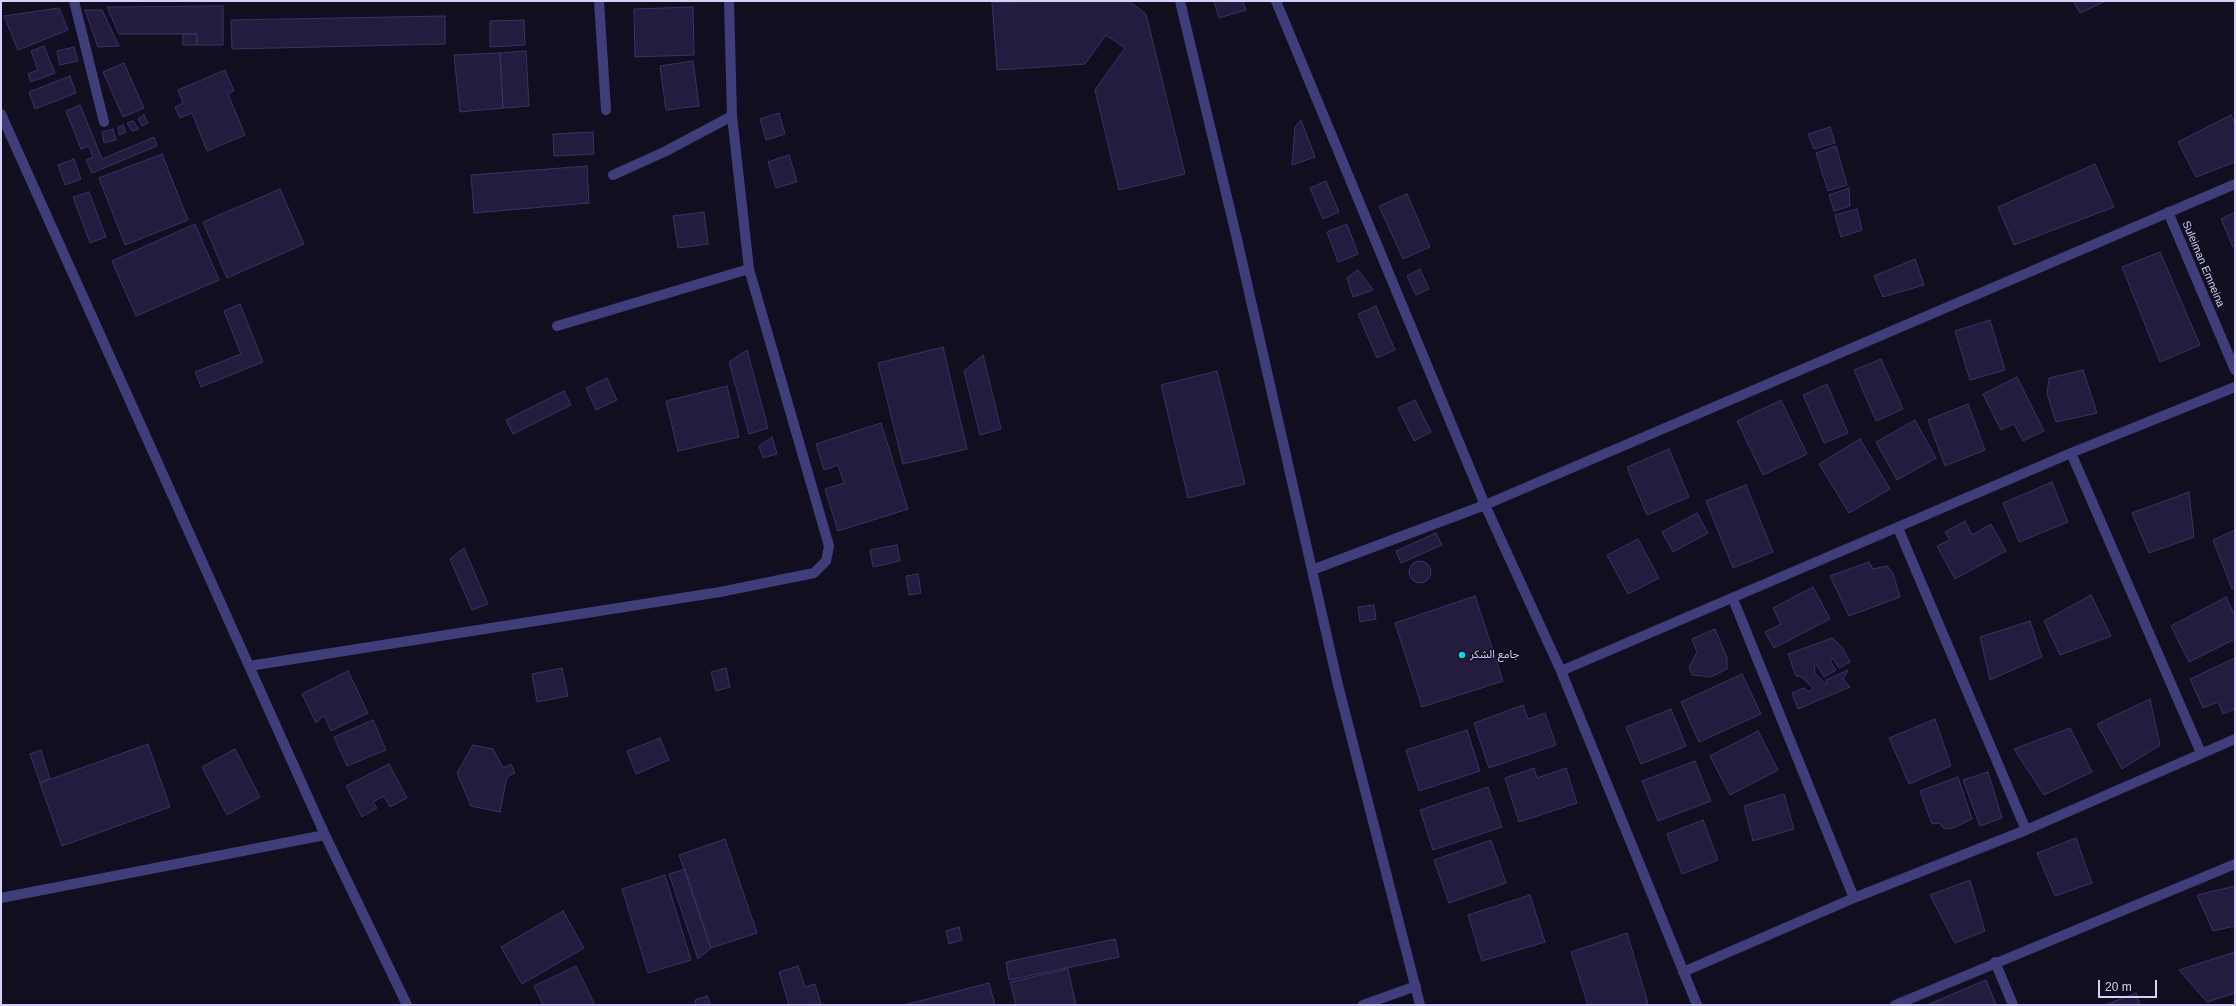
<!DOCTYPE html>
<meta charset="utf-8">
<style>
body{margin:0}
#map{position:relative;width:2236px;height:1006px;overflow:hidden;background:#110f1f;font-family:Helvetica,sans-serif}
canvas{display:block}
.frame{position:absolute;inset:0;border:2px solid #d5d1fb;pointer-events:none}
.scale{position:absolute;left:2098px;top:980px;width:59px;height:18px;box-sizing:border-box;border:2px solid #d5d1fb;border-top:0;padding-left:5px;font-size:12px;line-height:14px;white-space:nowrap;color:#d5d1fb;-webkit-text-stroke:3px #110f1f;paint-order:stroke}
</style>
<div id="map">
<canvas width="2236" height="1006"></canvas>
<div class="frame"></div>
<div class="scale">20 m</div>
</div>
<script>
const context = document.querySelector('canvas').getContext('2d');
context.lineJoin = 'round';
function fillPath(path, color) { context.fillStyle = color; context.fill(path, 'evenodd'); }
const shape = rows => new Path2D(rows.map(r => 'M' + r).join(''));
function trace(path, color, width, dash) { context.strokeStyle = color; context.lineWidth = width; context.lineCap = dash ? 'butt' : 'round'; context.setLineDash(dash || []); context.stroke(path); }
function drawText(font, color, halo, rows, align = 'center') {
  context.font = font + ' Helvetica,"Noto Sans Arabic",sans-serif'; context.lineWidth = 3; context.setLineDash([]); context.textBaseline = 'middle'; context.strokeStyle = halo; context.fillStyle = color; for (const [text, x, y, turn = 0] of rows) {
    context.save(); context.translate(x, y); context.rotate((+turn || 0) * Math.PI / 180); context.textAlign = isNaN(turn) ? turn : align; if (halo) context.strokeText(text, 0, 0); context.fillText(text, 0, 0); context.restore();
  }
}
const building = shape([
 [1129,1,1146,14,1185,174,1119,190,1095,90,1125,48,1106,35,1085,64,997,70,992,2,1129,1],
 [1214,1,1243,1,1246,10,1219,18,1214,1],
 [2073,1,2106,1,2080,13,2073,1],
 [223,6,223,45,197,45,197,34,119,34,107,7,223,6],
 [693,7,694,55,635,57,634,9,693,7],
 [59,8,68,30,18,50,4,16,59,8],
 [85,10,102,10,119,46,98,47,85,10],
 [445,16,445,44,232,49,231,20,445,16],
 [524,20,525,45,490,47,490,21,524,20],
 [183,34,197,34,197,45,183,45,183,34],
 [44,46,55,73,31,82,28,74,38,70,31,51,44,46],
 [74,47,78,61,60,65,57,51,74,47],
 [526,51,529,106,503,108,500,53,526,51],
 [500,53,503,108,460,112,454,55,500,53],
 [693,61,699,106,666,110,660,66,693,61],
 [124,63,144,108,123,117,103,72,124,63],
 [225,70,234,91,228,94,245,135,207,151,192,113,180,118,175,107,183,103,178,90,225,70],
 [70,76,76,93,35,109,29,92,70,76],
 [80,105,102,159,154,137,157,146,92,173,86,160,93,157,89,146,81,149,66,111,80,105],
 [779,113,785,134,766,140,760,119,779,113],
 [144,115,148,123,142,126,138,119,144,115],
 [2231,115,2235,124,2235,162,2196,177,2178,142,2231,115],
 [1301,120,1315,157,1292,165,1295,127,1301,120],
 [133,121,139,129,132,131,127,123,133,121],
 [123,125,126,132,119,135,118,127,123,125],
 [1830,127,1835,143,1814,149,1808,134,1830,127],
 [113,129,116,140,104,143,102,132,113,129],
 [593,132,594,154,554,156,553,134,593,132],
 [1836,146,1847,185,1828,191,1816,153,1836,146],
 [162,154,188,220,125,245,99,178,162,154],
 [789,155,797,182,776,188,768,162,789,155],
 [74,159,81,179,65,185,58,165,74,159],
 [2095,164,2114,207,2014,245,1998,207,2095,164],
 [587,166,589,203,474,213,471,175,587,166],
 [1326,181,1339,212,1323,219,1310,188,1326,181],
 [1849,188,1850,206,1834,211,1829,195,1849,188],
 [280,189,304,244,227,278,203,222,280,189],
 [89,192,106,237,90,243,73,197,89,192],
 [1407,194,1430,247,1403,259,1379,206,1407,194],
 [1857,209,1862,230,1841,237,1835,215,1857,209],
 [704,212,708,244,678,248,673,216,704,212],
 [2235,212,2235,246,2233,247,2221,219,2235,212],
 [195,224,219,280,136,316,112,261,195,224],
 [1347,224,1358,254,1338,262,1327,232,1347,224],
 [2160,252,2200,345,2160,362,2122,267,2160,252],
 [1915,259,1924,285,1883,297,1874,276,1915,259],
 [1420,269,1429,289,1416,295,1407,276,1420,269],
 [1358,270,1373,290,1353,297,1347,278,1358,270],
 [240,304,263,362,201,387,195,372,241,354,224,311,240,304],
 [1376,306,1395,350,1377,358,1358,314,1376,306],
 [1990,320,2005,370,1970,380,1955,331,1990,320],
 [943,347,967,449,903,464,878,363,943,347],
 [747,350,768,428,749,434,729,362,747,350],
 [983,355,1001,429,980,435,964,371,983,355],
 [1881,359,1903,409,1876,421,1854,370,1881,359],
 [2083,370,2097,413,2056,422,2047,394,2049,378,2083,370],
 [1217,371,1245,484,1188,498,1161,385,1217,371],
 [2017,377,2044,431,2023,441,2014,424,2001,430,1983,394,2017,377],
 [607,378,617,400,596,410,586,388,607,378],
 [1827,384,1848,433,1824,443,1803,395,1827,384],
 [727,386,739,437,678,451,666,401,727,386],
 [564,391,571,405,513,434,506,420,564,391],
 [1415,400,1431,432,1414,441,1398,408,1415,400],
 [1781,400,1807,454,1763,475,1737,421,1781,400],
 [1968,404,1985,450,1945,466,1928,420,1968,404],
 [1915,420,1936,458,1897,480,1876,442,1915,420],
 [881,423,908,509,838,531,825,489,844,483,838,465,824,470,816,444,881,423],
 [772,437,777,454,763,458,759,446,772,437],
 [1860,439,1890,489,1849,513,1819,464,1860,439],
 [1669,449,1689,497,1647,515,1627,467,1669,449],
 [2052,482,2068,522,2019,542,2003,503,2052,482],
 [1746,485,1773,552,1733,568,1706,501,1746,485],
 [2189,492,2194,537,2149,553,2132,513,2189,492],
 [1697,513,1708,533,1673,552,1662,532,1697,513],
 [1965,521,1972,535,1991,524,2006,551,1955,579,1937,546,1950,540,1945,532,1965,521],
 [2235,530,2235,587,2232,589,2213,540,2235,530],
 [1436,533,1442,545,1401,563,1396,551,1436,533],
 [1638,539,1659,578,1628,594,1607,555,1638,539],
 [897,545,900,561,873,567,870,550,897,545],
 [464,548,488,604,472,610,450,559,464,548],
 '1409 572a11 11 0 1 1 22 0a11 11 0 1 1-22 0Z',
 [1869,562,1873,569,1887,566,1893,573,1900,597,1849,616,1830,576,1869,562],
 [918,574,921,593,909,595,906,576,918,574],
 [1813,587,1830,619,1774,648,1765,632,1781,624,1773,608,1813,587],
 [2091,595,2111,636,2060,655,2044,621,2091,595],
 [1475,596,1503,681,1422,707,1395,623,1475,596],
 [2226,597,2235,616,2235,639,2189,662,2171,626,2226,597],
 [1374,605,1376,619,1360,622,1358,607,1374,605],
 [2030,621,2042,657,1990,680,1980,637,2030,621],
 [1715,629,1727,658,1727,669,1711,677,1692,675,1689,667,1697,652,1692,639,1715,629],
 [1832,638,1842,647,1850,662,1839,668,1833,658,1830,661,1836,670,1824,677,1817,665,1814,667,1815,673,1827,685,1826,680,1848,670,1843,679,1850,687,1798,709,1792,693,1804,688,1809,692,1813,688,1800,676,1796,676,1788,654,1832,638],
 [2235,658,2235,709,2223,714,2218,702,2203,708,2190,679,2235,658],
 [562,668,568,696,537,702,532,674,562,668],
 [726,668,730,687,716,691,711,672,726,668],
 [348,671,368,713,331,731,324,715,316,723,302,694,348,671],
 [1742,674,1761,714,1699,742,1681,702,1742,674],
 [2150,699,2160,745,2122,769,2097,724,2150,699],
 [1523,705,1528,719,1545,713,1556,745,1489,768,1474,723,1523,705],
 [1671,709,1686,746,1641,764,1626,727,1671,709],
 [1935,719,1951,766,1909,784,1889,738,1935,719],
 [373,720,386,750,347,766,334,737,373,720],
 [2070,728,2092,772,2044,795,2014,749,2070,728],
 [1467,730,1480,771,1419,791,1406,750,1467,730],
 [1758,731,1778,770,1730,795,1710,756,1758,731],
 [660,738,669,760,636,774,627,751,660,738],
 [148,744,170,807,62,846,40,783,148,744],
 [473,745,493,749,503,768,511,764,515,773,507,777,500,812,471,806,457,773,473,745],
 [235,749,260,797,227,815,202,767,235,749],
 [41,750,50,779,40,783,30,754,41,750],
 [1695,761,1711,801,1658,821,1642,781,1695,761],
 [389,764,407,798,390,807,384,796,373,802,377,808,362,817,346,786,389,764],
 [1534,768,1537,778,1566,768,1577,803,1519,822,1505,778,1534,768],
 [1988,772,2002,818,1980,826,1963,780,1988,772],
 [1958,777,1972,819,1951,829,1943,828,1940,823,1932,824,1920,791,1958,777],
 [1488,787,1502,827,1433,850,1420,810,1488,787],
 [1784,794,1794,829,1753,841,1744,806,1784,794],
 [1703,820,1718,860,1682,874,1667,834,1703,820],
 [2076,838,2092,883,2055,896,2037,853,2076,838],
 [725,839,757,933,711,948,679,855,725,839],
 [1491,840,1506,883,1449,903,1434,860,1491,840],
 [685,869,711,948,698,959,669,874,685,869],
 [665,875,691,960,648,973,622,889,665,875],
 [1970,880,1985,931,1955,943,1930,895,1970,880],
 [2235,886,2235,926,2213,931,2197,895,2235,886],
 [1530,895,1545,942,1482,961,1468,915,1530,895],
 [563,911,584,948,522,984,501,947,563,911],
 [959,927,962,940,949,944,946,931,959,927],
 [1627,933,1648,1003,1642,1005,1588,1005,1571,952,1627,933],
 [1115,939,1119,957,1009,980,1006,962,1115,939],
 [2235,952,2235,993,2207,1002,2179,970,2235,952],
 [576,966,595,1005,543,1005,534,986,576,966],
 [798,966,805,987,815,984,821,1004,789,1005,779,972,798,966],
 [1068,969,1076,1005,1016,1005,1010,982,1068,969],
 [1986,980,1996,1005,1927,1005,1986,980],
 [989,983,995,1005,904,1005,989,983],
 [2136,993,2140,1005,2105,1005,2136,993],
 [707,996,710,1005,696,1005,695,1000,707,996]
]);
const lane = shape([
 [74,1,104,122],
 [599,1,606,110],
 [613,175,664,152,732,116],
 [557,326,749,269]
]);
const street = shape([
 [1180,1,1237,239,1338,685,1420,1005],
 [1276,1,1485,505,1561,671,1697,1005],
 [1,114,325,835,407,1005],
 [2168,212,2235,370],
 [2071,453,2201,753],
 [1898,528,2026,830],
 [1312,570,1485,505,2235,184],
 [1733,599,1854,898],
 [249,666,720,592,814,573,826,561,829,546,749,269,732,116,729,1],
 [1561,671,2071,453,2235,387],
 [1,898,325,835],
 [1995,962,2013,1005],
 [1683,972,1854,898,2026,830,2235,739],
 [1363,1005,1416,986],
 [1895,1005,2235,864]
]);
const markers = [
 [1462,655,4,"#15d2e3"]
];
const streetNames = [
 ["Suleiman Emneina",2203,264,67]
];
const poiNames = [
 ["جامع الشكر",1470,655]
];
fillPath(building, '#231c3e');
trace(building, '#3b3168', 1);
trace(lane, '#3f3e7a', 10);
trace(street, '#3f3e7a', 10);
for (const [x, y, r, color] of markers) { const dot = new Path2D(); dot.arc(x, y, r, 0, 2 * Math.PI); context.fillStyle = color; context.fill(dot); trace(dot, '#110f1f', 1.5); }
drawText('11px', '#d5d1fb', '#110f1f', streetNames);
drawText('11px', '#d5d1fb', '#110f1f', poiNames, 'left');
</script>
